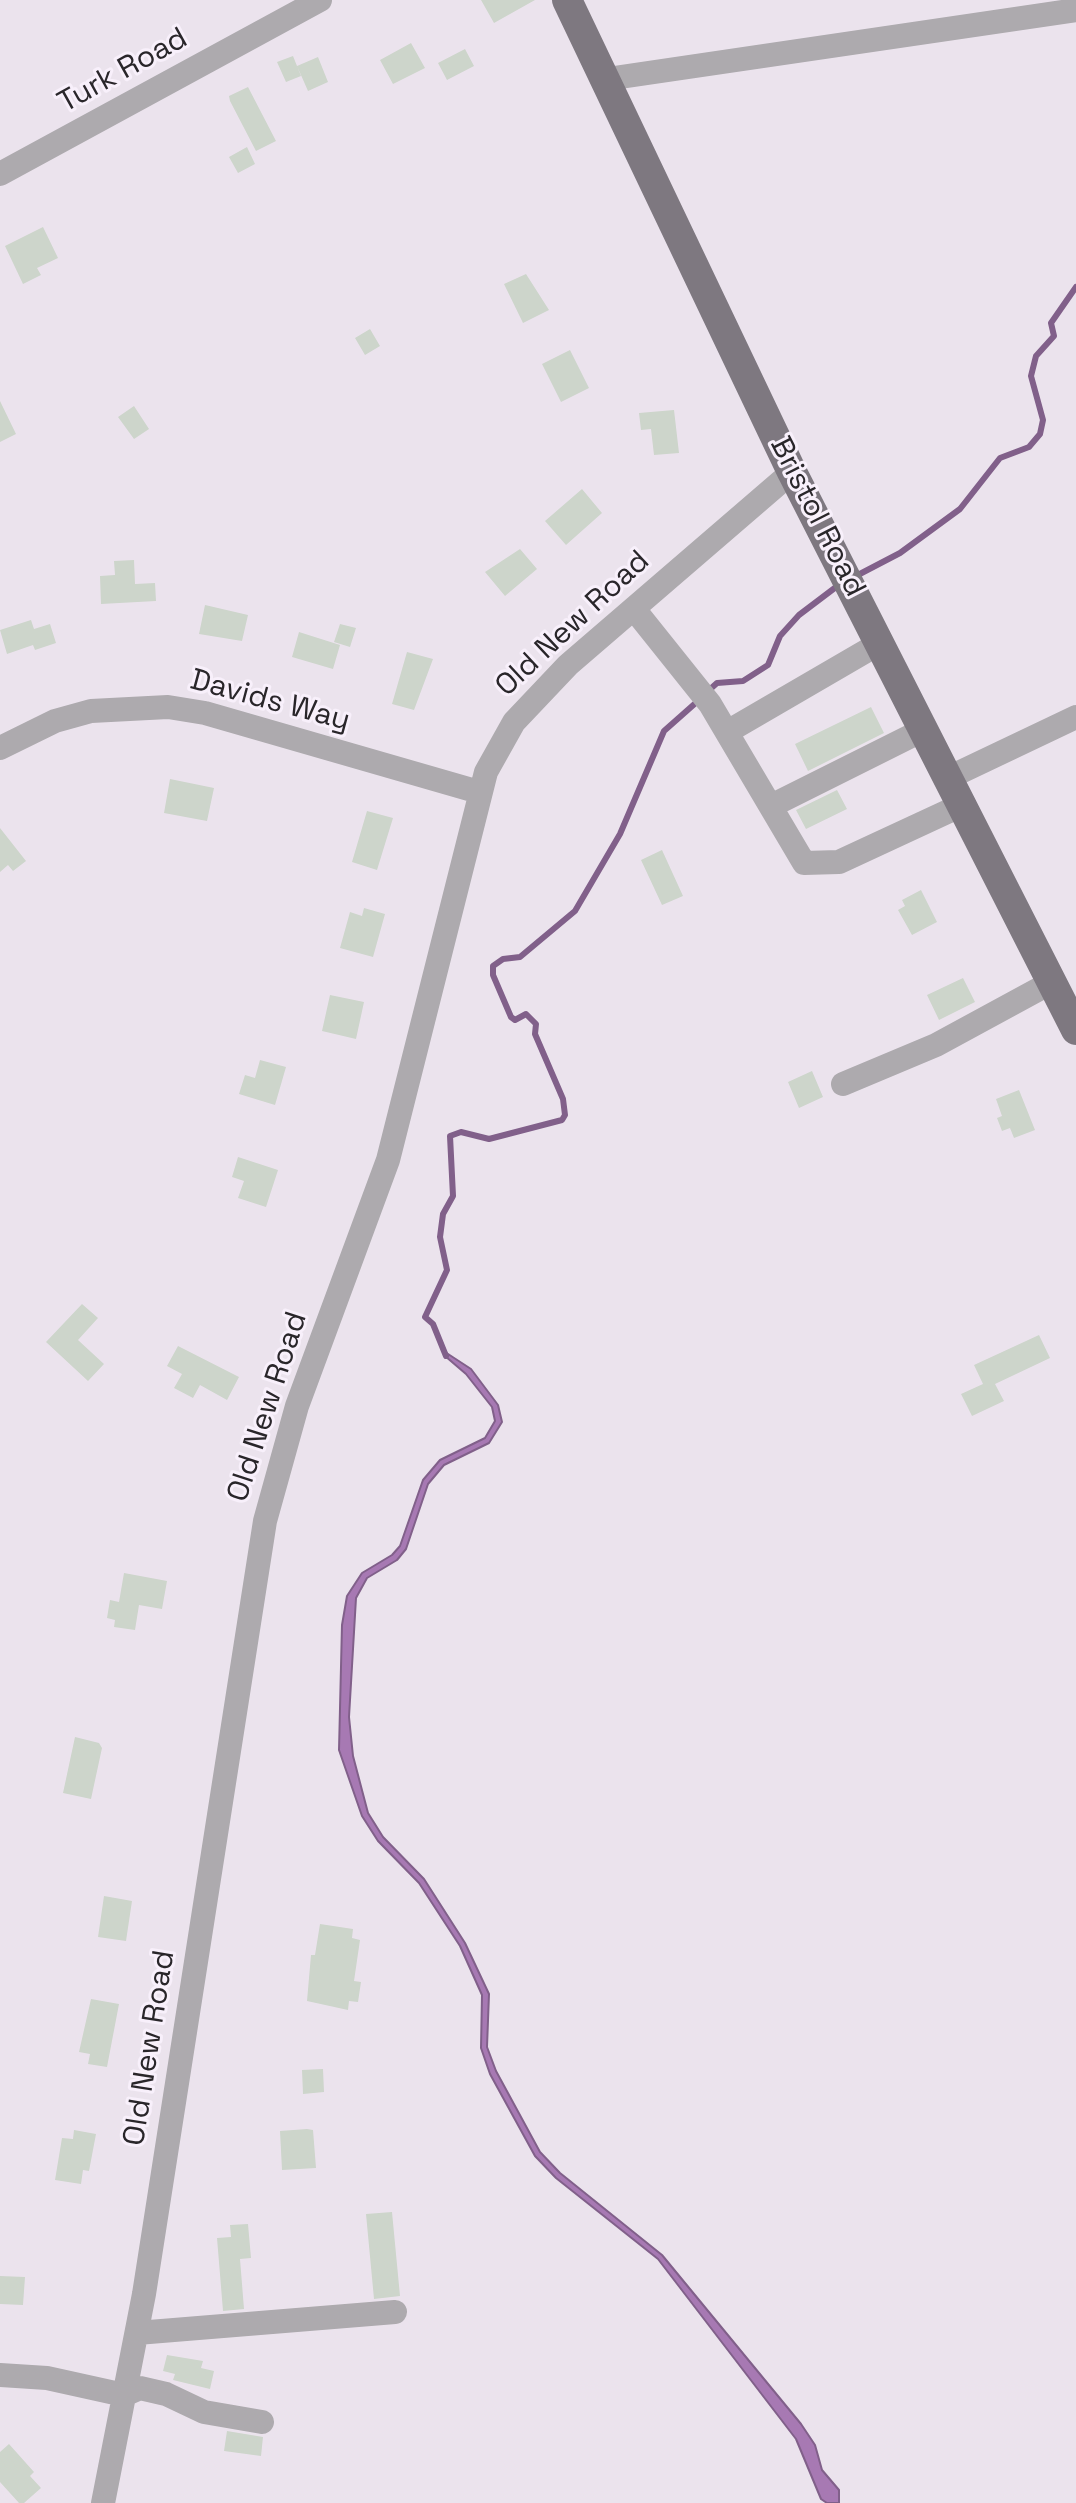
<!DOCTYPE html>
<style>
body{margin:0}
canvas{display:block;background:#ebe3ed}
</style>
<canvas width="1076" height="2503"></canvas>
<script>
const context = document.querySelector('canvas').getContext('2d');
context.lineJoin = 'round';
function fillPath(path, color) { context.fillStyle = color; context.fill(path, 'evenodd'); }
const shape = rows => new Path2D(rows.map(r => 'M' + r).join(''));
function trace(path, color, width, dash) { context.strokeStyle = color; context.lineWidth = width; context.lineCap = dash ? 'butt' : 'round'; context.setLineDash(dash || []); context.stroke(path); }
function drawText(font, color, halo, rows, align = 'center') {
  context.font = font + ' "Space Grotesk",sans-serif'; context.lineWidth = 6; context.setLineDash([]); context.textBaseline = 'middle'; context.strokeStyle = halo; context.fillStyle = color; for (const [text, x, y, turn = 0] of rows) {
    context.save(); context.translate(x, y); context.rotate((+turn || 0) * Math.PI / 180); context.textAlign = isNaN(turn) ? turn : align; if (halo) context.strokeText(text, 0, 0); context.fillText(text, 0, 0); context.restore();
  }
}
const water = shape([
 [445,1352,471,1369,498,1405,502,1422,489,1443,444,1465,428,1484,406,1549,397,1560,367,1578,356,1598,349,1717,353,1756,368,1813,383,1837,424,1879,465,1943,489,1994,487,2047,496,2071,540,2152,560,2173,662,2255,801,2424,815,2445,822,2470,839,2490,839,2503,827,2503,821,2499,796,2439,658,2259,556,2178,535,2156,490,2074,481,2048,482,1995,460,1946,419,1883,378,1841,362,1816,339,1750,342,1625,347,1596,362,1573,392,1555,400,1546,423,1480,440,1460,485,1438,495,1421,492,1407,466,1374,445,1356,445,1352]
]);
const stream = shape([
 [854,577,900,553,960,509,1000,458,1029,447,1040,434,1043,420,1031,376,1036,356,1054,336,1051,323,1076,287],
 [707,692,717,683,743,681,768,665,780,636,799,615,840,584],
 [446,1356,433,1324,425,1317,447,1270,440,1237,443,1214,453,1196,450,1136,461,1132,489,1139,562,1120,565,1115,563,1099,535,1034,536,1024,526,1014,515,1020,511,1017,493,975,493,966,503,959,520,957,575,911,620,834,664,731,699,700]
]);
const building = shape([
 [481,0,535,0,494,23],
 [411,43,425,68,393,84,380,60],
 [465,49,474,66,447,80,438,63],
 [293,56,301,76,286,82,277,62],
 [318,57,328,82,308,91,297,66],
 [248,87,276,141,256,151,230,101,229,96],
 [247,147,255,164,238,173,229,157],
 [43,227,58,258,37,268,41,275,23,284,5,246],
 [526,274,549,310,523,323,504,284],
 [370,329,380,346,365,355,355,338],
 [570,350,589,388,561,402,542,364],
 [0,401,16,434,0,442],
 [134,406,149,429,134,439,118,417],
 [674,410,679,453,654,455,651,429,641,430,639,413],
 [582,489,602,513,566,545,545,521],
 [520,549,537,569,505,596,485,572],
 [134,560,135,584,155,583,156,601,101,604,100,576,115,575,114,561],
 [205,605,248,615,242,641,199,634],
 [31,620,34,629,50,624,56,643,35,650,33,645,7,654,0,630],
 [340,624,356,628,350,647,334,642],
 [299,632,340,645,333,669,292,657],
 [407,652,433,659,414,710,392,704],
 [871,707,884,733,808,771,795,744],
 [170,779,214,788,207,821,164,813],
 [837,790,847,809,806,829,796,810],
 [367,811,393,818,377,870,352,862],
 [0,828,26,861,13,871,8,865,0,872],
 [662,850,683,896,662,905,641,860],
 [921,890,937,922,912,935,898,910,905,906,902,900],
 [364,908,385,914,373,957,340,948,350,912,362,916],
 [963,978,975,1002,939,1020,927,995],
 [330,995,364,1002,356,1039,322,1031],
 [260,1060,286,1067,275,1105,239,1094,245,1075,255,1078],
 [812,1071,823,1097,799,1108,788,1082],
 [1019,1090,1035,1130,1014,1138,1010,1128,1002,1131,997,1118,1002,1116,996,1099],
 [238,1157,278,1170,266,1207,238,1198,244,1181,232,1177],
 [82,1304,98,1318,78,1340,104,1364,88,1381,46,1342],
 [1039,1335,1050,1358,995,1384,1004,1401,972,1416,961,1394,983,1384,974,1365],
 [178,1346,239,1377,227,1400,200,1385,193,1398,174,1388,182,1374,167,1366],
 [124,1573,167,1581,162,1609,139,1605,135,1630,114,1627,115,1620,107,1618,110,1600,119,1602],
 [75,1737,99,1743,102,1748,91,1799,63,1793],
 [104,1896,132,1901,126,1941,98,1937],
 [320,1924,353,1929,352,1938,360,1940,354,1981,361,1982,358,2002,349,2001,348,2010,307,2001,311,1955,315,1955],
 [91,1999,119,2004,107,2067,88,2064,90,2054,79,2052],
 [323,2069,324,2092,303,2094,302,2070],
 [307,2129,313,2130,316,2168,282,2170,280,2131],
 [74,2130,96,2134,89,2171,83,2170,81,2184,55,2180,62,2138,73,2139],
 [392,2212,400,2296,374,2299,366,2214],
 [248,2224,251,2258,240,2259,244,2309,223,2311,217,2238,231,2237,230,2225],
 [0,2276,25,2277,23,2305,0,2304],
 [167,2355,203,2361,201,2368,214,2371,210,2389,173,2380,175,2374,163,2371],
 [227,2431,263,2437,261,2456,224,2451],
 [9,2444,34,2472,30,2476,41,2488,24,2503,19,2503,0,2482,0,2452]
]);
const minor = shape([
 [607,79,1076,10],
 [0,174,320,0],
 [634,609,710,704,804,863,839,862,964,804],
 [727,732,880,643],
 [0,748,55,721,91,711,168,707,205,713,479,792],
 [950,777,1076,717],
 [771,806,925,729],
 [843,1084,936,1045,1052,982],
 [137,2333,395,2312],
 [0,2375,47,2378,124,2395,140,2388,166,2394,204,2412,262,2422],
 [103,2503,144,2294,265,1521,297,1406,388,1160,486,772,514,722,568,665,792,472]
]);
const major = shape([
 [567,0,792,472,1076,1030]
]);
const streetNames = [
 ["Turk Road",123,71,-29],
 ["Bristol Road",817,517,63],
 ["Old New Road",573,624,-43],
 ["Davids Way",270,701,15],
 ["Old New Road",268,1407,-72],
 ["Old New Road",150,2048,-81]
];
fillPath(water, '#a779b3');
trace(water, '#81608a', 2);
trace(stream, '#81608a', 6);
fillPath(building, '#cdd5cb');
trace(minor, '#adaaae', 24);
trace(major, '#7e7880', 30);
drawText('30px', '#29262a', '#f8f0fb', streetNames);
</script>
